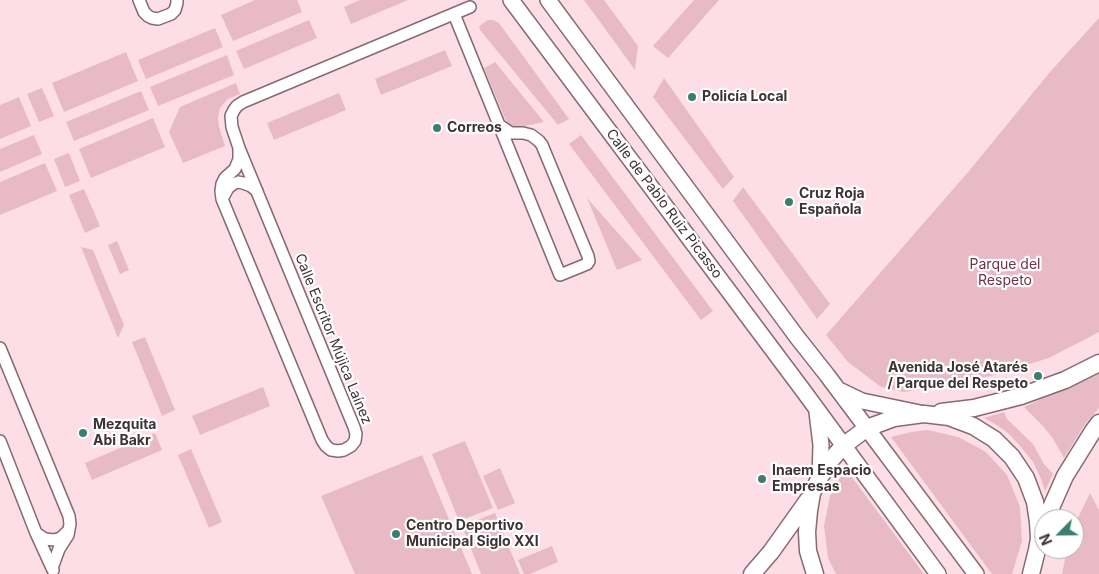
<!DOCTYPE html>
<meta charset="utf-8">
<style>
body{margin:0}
#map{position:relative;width:1099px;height:574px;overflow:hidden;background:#fddee6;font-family:Inter,sans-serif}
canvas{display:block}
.north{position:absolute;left:1034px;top:509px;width:50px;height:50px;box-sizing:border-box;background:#fff;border:1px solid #b2adae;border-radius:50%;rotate:247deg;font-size:14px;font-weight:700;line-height:20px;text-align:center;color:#3e3235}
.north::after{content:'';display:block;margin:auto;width:18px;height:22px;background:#3a7e72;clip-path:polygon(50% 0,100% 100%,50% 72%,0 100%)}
</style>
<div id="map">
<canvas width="1099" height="574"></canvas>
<div class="north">N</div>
</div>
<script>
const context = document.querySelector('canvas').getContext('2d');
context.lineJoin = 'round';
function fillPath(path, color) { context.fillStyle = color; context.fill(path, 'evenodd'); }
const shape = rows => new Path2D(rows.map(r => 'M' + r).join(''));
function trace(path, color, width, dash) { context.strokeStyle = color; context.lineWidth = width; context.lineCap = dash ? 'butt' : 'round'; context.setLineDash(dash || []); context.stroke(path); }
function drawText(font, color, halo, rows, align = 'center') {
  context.font = font + ' Inter,sans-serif'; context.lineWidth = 4.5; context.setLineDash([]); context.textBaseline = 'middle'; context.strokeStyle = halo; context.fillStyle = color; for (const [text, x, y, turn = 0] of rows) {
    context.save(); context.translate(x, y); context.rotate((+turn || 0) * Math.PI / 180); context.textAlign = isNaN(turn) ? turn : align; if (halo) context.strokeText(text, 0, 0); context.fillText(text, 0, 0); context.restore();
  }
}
const green = shape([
 [255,0,297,0,302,12,233,41,221,15],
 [360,0,408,0,351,24,344,7],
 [584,0,604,0,638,46,635,70],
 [694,0,719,0,668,58,653,46],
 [1099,18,1099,332,1049,358,994,375,943,387,904,392,881,387,848,362,826,335,969,171,1050,72],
 [309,20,317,38,244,69,236,51],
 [488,20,493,20,499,23,569,119,558,125,480,30,479,26],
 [215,28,223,47,146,79,138,60],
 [445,50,452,66,381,95,375,79],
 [126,52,138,81,64,112,52,83],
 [227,55,234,75,158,106,150,87],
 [495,62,544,122,515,128,507,123,484,68],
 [664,78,734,177,723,189,653,97],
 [236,83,240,94,228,99,220,108,218,118,219,127,225,146,183,163,169,132,180,107],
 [42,88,54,116,39,122,27,94],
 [141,91,149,110,74,141,66,122],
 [339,93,346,110,274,140,267,123],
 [19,97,31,126,0,139,0,105],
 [153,118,165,147,91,178,79,149],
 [34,135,42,154,0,172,0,149],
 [581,135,713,311,701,320,569,144],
 [69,153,80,181,65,187,54,159],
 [45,163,57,191,0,215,0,182],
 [743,187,830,304,817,319,733,201],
 [84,189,100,226,85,233,69,195],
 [587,198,642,260,617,270],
 [117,241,129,270,120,274,108,245],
 [81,247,93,250,124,325,118,338],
 [145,337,175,410,162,416,132,342],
 [1099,372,1099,408,1085,424,1064,458,1052,437,1042,425,1024,407],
 [263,387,270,406,200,435,192,416],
 [1004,412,1007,419,1033,444,1044,464,1053,474,1045,491,1041,479,1033,462,1021,447,1008,433,995,424,984,418],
 [928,430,958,437,986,452,1007,475,1020,507,1022,541,1012,574,992,574,891,437,911,432],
 [155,433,162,450,92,480,85,463],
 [465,441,493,508,459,521,432,454],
 [191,449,222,522,209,528,178,455],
 [422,455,472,574,355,574,321,496],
 [500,468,515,503,498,510,483,476],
 [845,468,924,574,836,574,828,558,824,526,830,496],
 [1090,493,1099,510,1099,574,1062,574,1067,549,1074,549,1074,526],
 [495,513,520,574,481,574,462,526],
 [552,546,558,562,530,574,524,574,518,560]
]);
const street = shape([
 [139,0,144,12,148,16,152,18,158,19,171,14,175,10,177,3,177,0],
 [454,14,560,275,587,264,589,261,588,256,542,145,539,141,531,135,523,133,511,133,499,125],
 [239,148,239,159,235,169,225,178,222,184,221,191,222,199,322,440,326,446,331,450,338,451,344,450,351,446,355,441,356,434,354,427,239,148,232,127,231,116,234,110,237,106,243,102,470,7],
 [222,199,228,188,233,184,238,182,243,183,251,186,257,191],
 [0,348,69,516,70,524,68,535,59,549,52,568],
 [0,441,36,533,53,570],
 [36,533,45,539,55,540,61,538,67,532]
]);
const secondary = shape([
 [511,0,805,393,938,574],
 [548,0,797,337,827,375,976,574],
 [839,390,862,401,920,413],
 [817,412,821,445,820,477]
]);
const primary = shape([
 [941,412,974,408,1021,396,1065,380,1099,363],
 [1046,519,1065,476,1093,431,1099,423],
 [752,574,771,552,808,500],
 [815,574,808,551,807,532,809,511,812,493,820,477,831,460,843,446,867,428,894,418,924,414,949,417,973,426,994,439,1012,457,1026,478,1035,502,1038,522,1039,539,1037,550,1031,574]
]);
const markers = [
 [692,97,5,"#3a7e72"],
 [437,128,5,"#3a7e72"],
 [789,202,5,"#3a7e72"],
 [1038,376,5,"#3a7e72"],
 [83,433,5,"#3a7e72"],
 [762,479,5,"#3a7e72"],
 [396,534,5,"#3a7e72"]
];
const poiNames = [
 ["Policía Local",702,97],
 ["Correos",447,128],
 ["Cruz Roja",799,194],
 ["Española",799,210],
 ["Avenida José Atarés",1028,368,"right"],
 ["/ Parque del Respeto",1028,384,"right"],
 ["Mezquita",93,425],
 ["Abi Bakr",93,441],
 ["Inaem Espacio",772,471],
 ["Empresas",772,487],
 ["Centro Deportivo",406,526],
 ["Municipal Siglo XXI",406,542]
];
const streetNames = [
 ["Calle de Pablo Ruiz Picasso",664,204,53],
 ["Calle Escritor Mújica Laínez",333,339,68]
];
const parkNames = [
 ["Parque del",1005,265],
 ["Respeto",1005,281]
];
fillPath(green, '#e7bac6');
trace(street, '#856a71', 14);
trace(secondary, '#856a71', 18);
trace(primary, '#856a71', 19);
trace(street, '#fff', 11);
trace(secondary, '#fff', 15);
trace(primary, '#fff', 16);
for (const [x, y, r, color] of markers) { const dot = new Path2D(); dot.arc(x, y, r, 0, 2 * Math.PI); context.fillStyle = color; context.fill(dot); trace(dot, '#fff', 2); }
drawText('bold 14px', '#3e3235', '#fff', poiNames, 'left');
drawText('14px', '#3e3235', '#fff', streetNames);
drawText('14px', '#713147', '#fff', parkNames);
</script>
